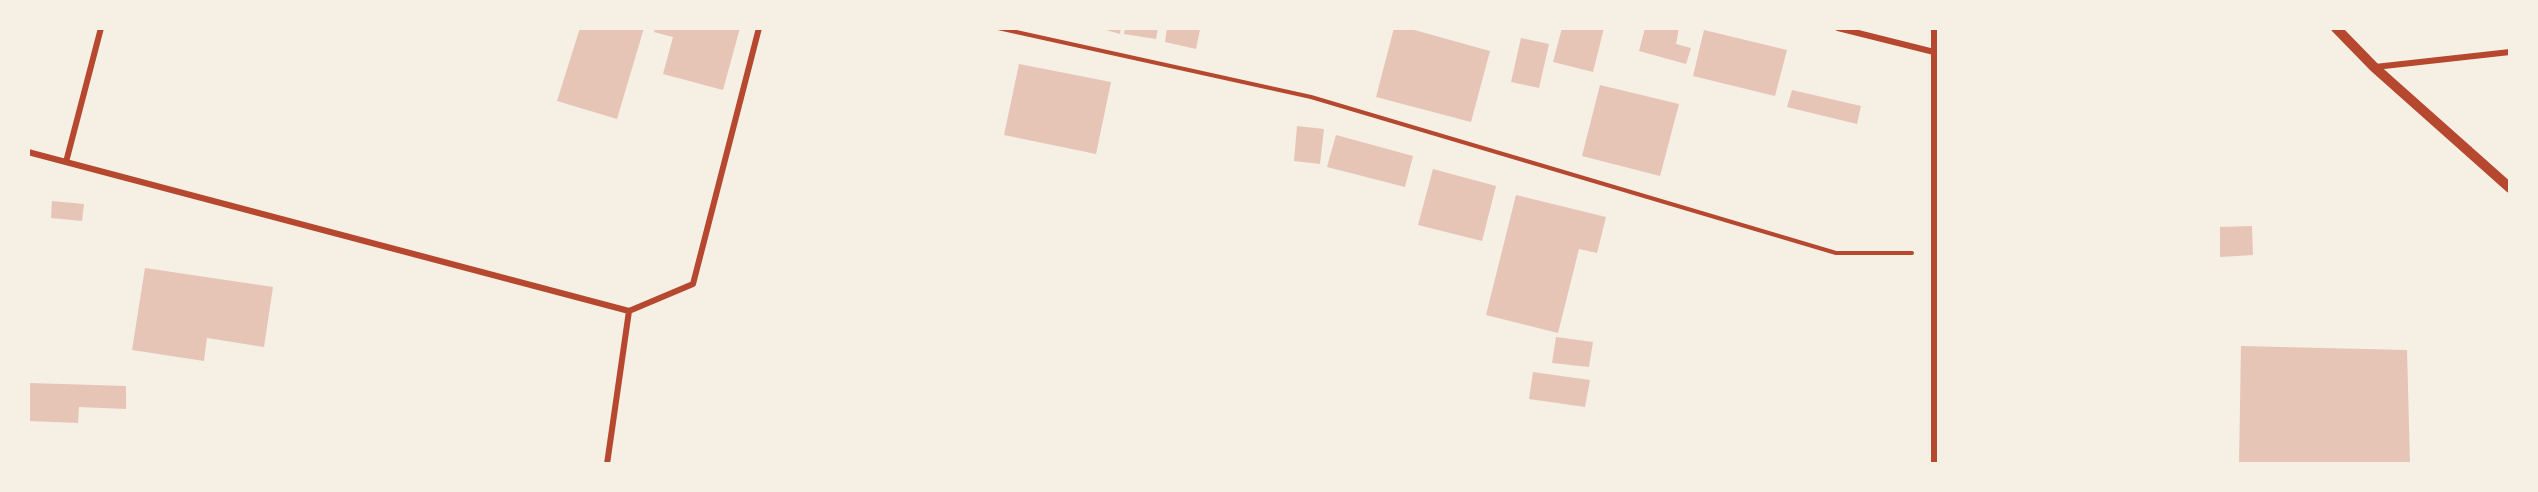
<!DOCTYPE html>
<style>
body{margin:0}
#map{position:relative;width:2538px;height:492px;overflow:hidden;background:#f6efe4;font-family:"Sofia Sans Condensed",sans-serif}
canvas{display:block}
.frame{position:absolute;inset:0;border:30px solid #f6efe4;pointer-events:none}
</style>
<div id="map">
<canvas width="2538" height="492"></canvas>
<div class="frame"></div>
</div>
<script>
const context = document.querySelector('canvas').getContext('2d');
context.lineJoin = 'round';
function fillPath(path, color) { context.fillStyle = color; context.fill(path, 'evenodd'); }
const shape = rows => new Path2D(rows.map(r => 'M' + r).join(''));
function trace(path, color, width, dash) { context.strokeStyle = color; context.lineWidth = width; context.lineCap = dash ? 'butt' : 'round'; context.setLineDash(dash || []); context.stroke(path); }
const building = shape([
 [580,28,644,28,617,119,557,101],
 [655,28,740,28,723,90,663,74,673,37,654,32],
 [1099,28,1121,28,1120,34],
 [1125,28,1158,28,1156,39,1124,34],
 [1167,28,1200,30,1196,49,1165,42],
 [1394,28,1407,28,1490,51,1471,122,1376,97],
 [1562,28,1604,28,1593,72,1553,62],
 [1645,28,1679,28,1676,44,1691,48,1686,64,1639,51],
 [1704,30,1787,50,1775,96,1693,76],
 [1521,38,1549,44,1539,88,1511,82],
 [1019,64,1111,82,1096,154,1004,135],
 [1600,85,1679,104,1660,176,1582,156],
 [1792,90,1861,106,1857,124,1787,107],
 [1297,126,1324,129,1320,164,1294,161],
 [1336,135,1413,156,1405,187,1327,167],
 [1433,169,1496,186,1482,241,1418,225],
 [1516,195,1606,217,1597,253,1579,249,1558,333,1486,315],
 [52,201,84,204,82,221,51,218],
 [2252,226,2253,255,2220,257,2220,227],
 [145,268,273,287,264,347,207,338,204,361,132,350],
 [1556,337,1593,342,1589,367,1552,363],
 [2241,346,2407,350,2410,464,2239,464],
 [1533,372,1590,380,1585,407,1529,399],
 [30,383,126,386,126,409,79,407,78,423,29,421]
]);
const path = shape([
 [998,28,1311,97,1836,253,1912,253]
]);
const minor = shape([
 [1838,28,1934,52],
 [1934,28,1934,464],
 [2375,67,2510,52],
 [28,152,629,311],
 [66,162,101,28],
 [607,464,629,311,693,284,759,28]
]);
const tertiary = shape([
 [2336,28,2374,67,2510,188]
]);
fillPath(building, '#e6c5b7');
trace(path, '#b5482f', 4);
trace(minor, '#b5482f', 6);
trace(tertiary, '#b5482f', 10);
</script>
